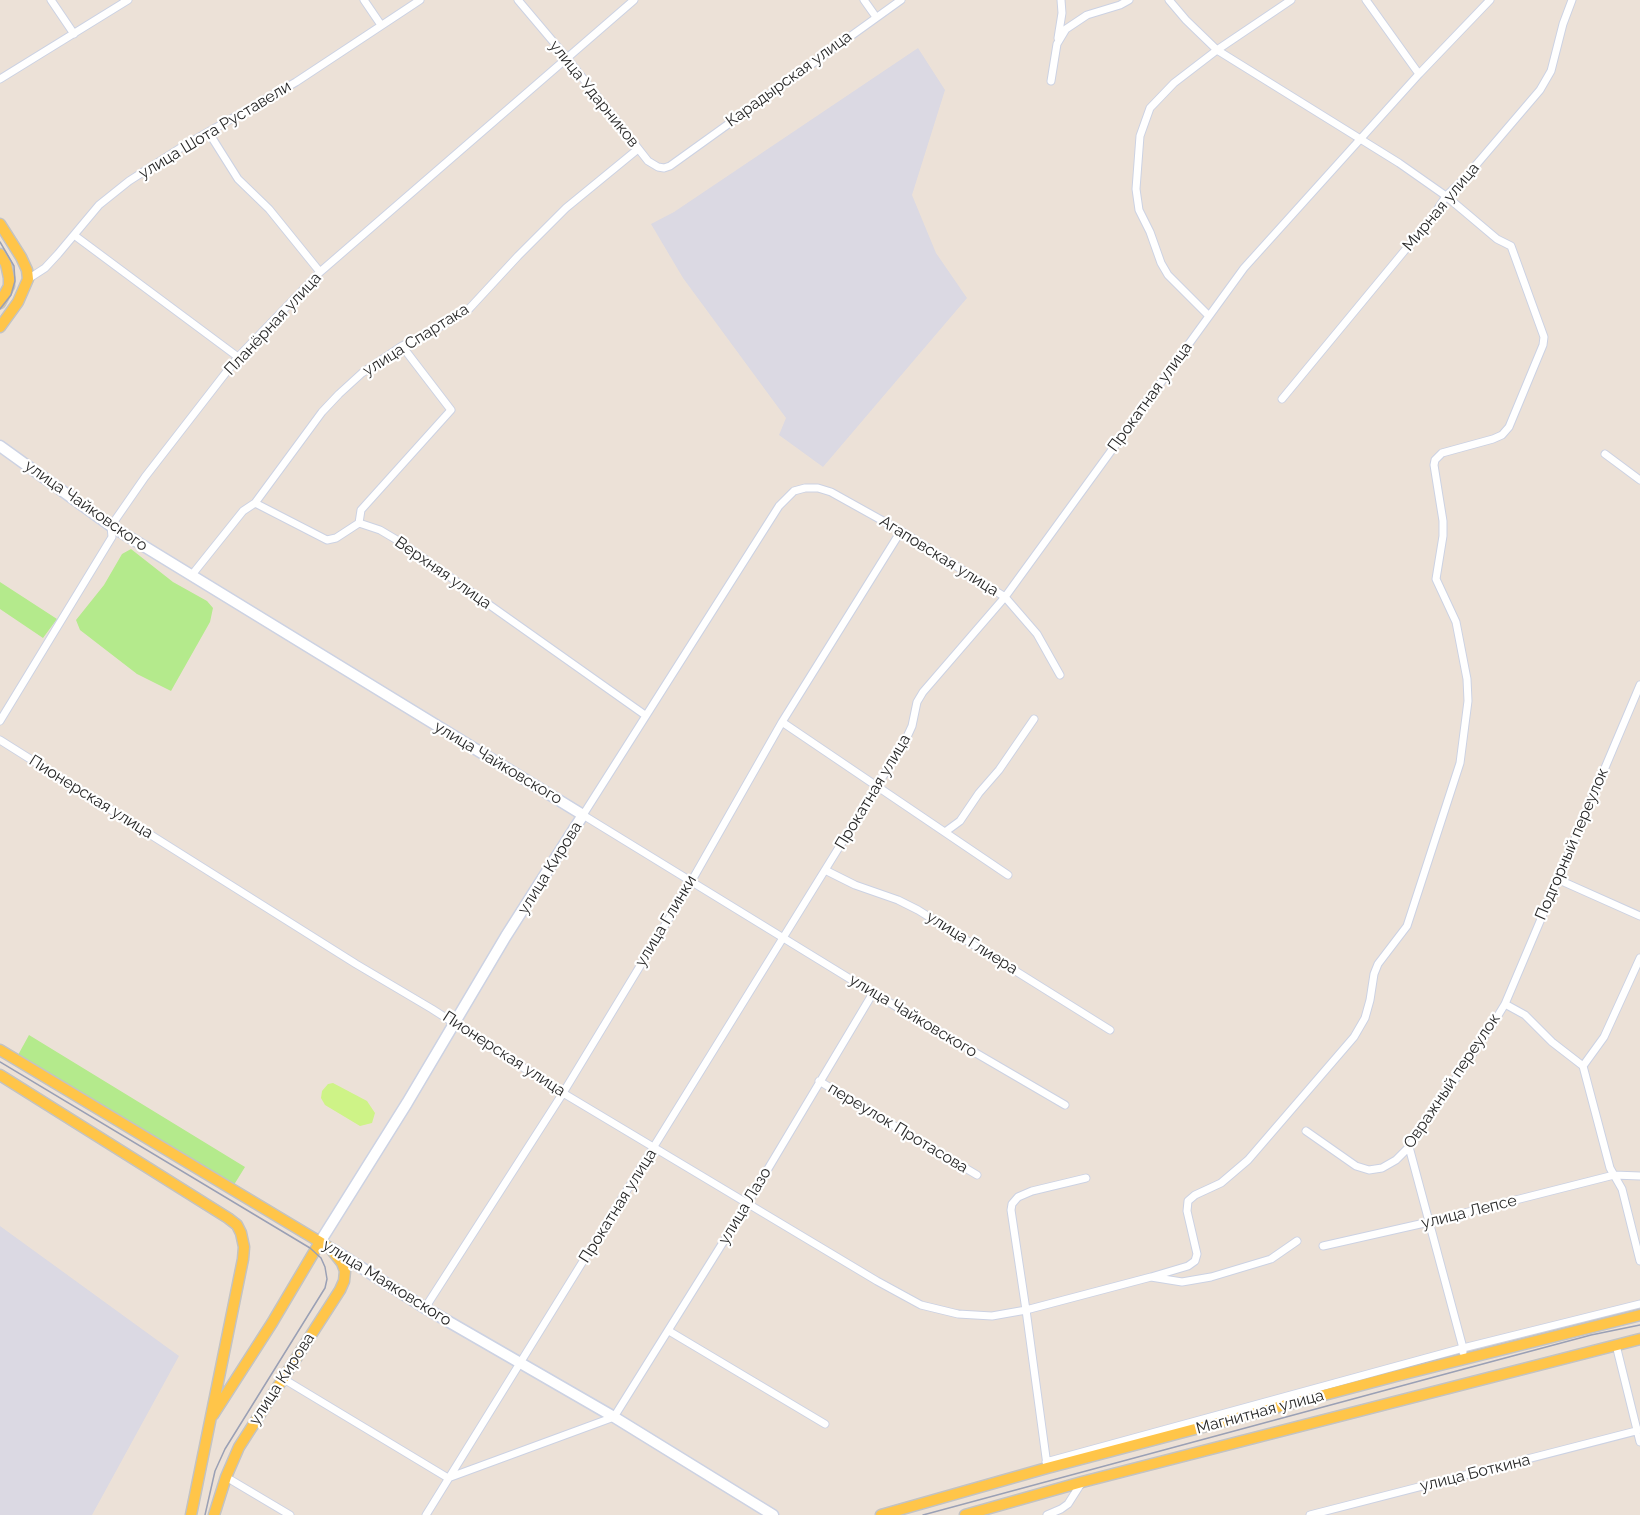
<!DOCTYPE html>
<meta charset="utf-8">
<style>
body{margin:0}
canvas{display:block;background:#ece1d7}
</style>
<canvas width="1640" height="1515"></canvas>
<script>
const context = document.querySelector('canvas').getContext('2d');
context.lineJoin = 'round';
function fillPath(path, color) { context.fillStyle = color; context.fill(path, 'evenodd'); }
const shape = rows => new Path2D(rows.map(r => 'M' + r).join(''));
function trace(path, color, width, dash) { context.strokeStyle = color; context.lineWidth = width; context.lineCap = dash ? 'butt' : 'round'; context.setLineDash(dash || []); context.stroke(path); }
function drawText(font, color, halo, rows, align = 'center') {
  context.font = font + ' Raleway,sans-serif'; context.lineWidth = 4.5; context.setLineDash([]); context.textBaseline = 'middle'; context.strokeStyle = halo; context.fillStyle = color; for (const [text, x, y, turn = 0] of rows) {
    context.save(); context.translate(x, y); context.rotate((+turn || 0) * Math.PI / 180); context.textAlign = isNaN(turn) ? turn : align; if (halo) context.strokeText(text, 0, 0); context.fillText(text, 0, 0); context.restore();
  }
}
const industrial = shape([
 [918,48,945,90,912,195,936,253,967,298,823,467,779,435,786,418,683,278,651,224,674,212],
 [0,1226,179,1356,92,1515,0,1515]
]);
const green = shape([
 [131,549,173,582,207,601,213,608,210,622,171,691,137,674,80,630,76,620,104,585,122,554],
 [0,582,57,619,43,638,0,609],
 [29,1035,245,1167,232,1188,18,1055]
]);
const pitch = shape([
 [333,1083,367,1101,375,1113,372,1123,360,1126,325,1105,321,1098,322,1091,328,1084]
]);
const minor = shape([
 [51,0,74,34],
 [364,0,381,25],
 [518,0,567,58,648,161,658,167,664,168,670,166,901,0],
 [864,0,876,17],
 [1366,0,1419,74],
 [1058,38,1062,13,1061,0],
 [0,79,128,0],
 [1051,81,1057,44,1066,29,1087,15,1120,5,1129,0],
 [209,133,238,179,269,209,320,272],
 [74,235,238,357],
 [28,279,45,268,58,254,99,205,129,181,182,147,296,82,420,0],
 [1209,316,1168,275,1161,263,1150,232,1139,210,1136,189,1140,136,1150,108,1174,83,1217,50,1291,0],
 [402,346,451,410,361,510,359,523,380,530,402,543,645,715],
 [1282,399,1434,215,1446,196,1464,179,1540,90,1551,71,1563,24,1572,0],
 [1605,454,1640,480],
 [255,503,327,540,336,538,359,523],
 [191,576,243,511,255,503,322,412,339,394,362,373,402,346,443,325,468,310,518,256,566,208,638,149],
 [1060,675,1037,634,1005,597,901,531,831,492,818,488,805,488,794,491,779,506,583,815,873,993,1065,1105],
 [0,721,112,537,111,526,145,477,238,357,320,272,634,0],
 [782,722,1008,875],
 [0,740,356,964,432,1009,563,1093,877,1281,921,1305,958,1314,992,1316,1026,1310,1151,1277,1182,1282,1211,1277,1271,1259,1297,1241],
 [945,832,960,821,979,793,999,770,1034,719],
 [825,870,855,885,898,900,918,910,1110,1030],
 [1557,879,1640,916],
 [1505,1004,1525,1015,1552,1042,1583,1066,1610,1168,1622,1189,1640,1261],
 [1583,1066,1604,1037,1640,958],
 [819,1081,977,1175],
 [1306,1131,1356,1166,1369,1170,1382,1168,1396,1160,1409,1147,1491,1027,1505,1004,1640,685],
 [1323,1246,1429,1222,1614,1175,1640,1176],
 [1151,1277,1188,1266,1195,1261,1197,1254,1187,1211,1188,1201,1195,1195,1221,1183,1248,1160,1354,1037,1365,1018,1370,1000,1374,974,1378,964,1407,926,1460,763,1468,701,1467,679,1456,622,1436,579,1443,536,1443,521,1434,465,1435,460,1442,453,1493,439,1502,435,1509,427,1543,345,1544,337,1511,246,1497,239,1446,196,1399,163,1217,50,1186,20,1169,0],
 [425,1308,563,1093,691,882,782,722,901,531],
 [669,1331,825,1424],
 [1616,1345,1640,1442],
 [1463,1352,1463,1348,1640,1304],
 [282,1378,448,1478,614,1417,747,1204,873,993],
 [1046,1462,1463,1348,1409,1147],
 [1047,1465,1026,1310,1011,1210,1012,1204,1018,1197,1032,1191,1086,1178],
 [226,1477,290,1515],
 [426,1515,906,739,912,726,917,702,923,692,1005,597,1244,268,1419,74,1490,0],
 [1047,1515,1061,1509,1068,1504,1082,1482],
 [1310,1515,1640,1430]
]);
const secondary = shape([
 [0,446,111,526,583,815,506,936,407,1103,320,1242],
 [332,1249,425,1308,614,1417,773,1515]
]);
const primary = shape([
 [0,224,21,257,27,270,28,279,18,302,0,327],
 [0,254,6,264,9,278,9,286,0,303],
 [0,1050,330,1248,342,1263,345,1271,344,1281,340,1290,239,1447,226,1477,214,1515],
 [0,1075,228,1218,237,1225,241,1233,244,1247,243,1259,191,1515],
 [213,1415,272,1323,320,1242],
 [881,1515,1047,1468,1396,1376,1640,1315],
 [965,1515,1082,1482,1640,1339]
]);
const tram = shape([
 [0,242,14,266,15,281,11,295,0,309],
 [0,1062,310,1248,321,1258,325,1267,327,1279,325,1288,225,1449,215,1471,205,1515],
 [923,1515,1464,1369,1591,1335,1640,1325]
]);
const streetNames = [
 ["Карадырская улица",789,79,-36],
 ["улица Ударников",594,94,51],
 ["улица Шота Руставели",215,130,-31],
 ["Мирная улица",1441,207,-50],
 ["Планёрная улица",273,324,-47],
 ["улица Спартака",416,340,-32],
 ["Прокатная улица",1150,397,-54],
 ["улица Чайковского",86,506,35],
 ["Агаповская улица",939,556,32],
 ["Верхняя улица",443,573,35],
 ["улица Чайковского",498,763,31],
 ["Прокатная улица",873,792,-59],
 ["Пионерская улица",91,797,32],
 ["Подгорный переулок",1572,844,-67],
 ["улица Кирова",550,868,-58],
 ["улица Глинки",666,921,-59],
 ["улица Глиера",972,943,32],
 ["улица Чайковского",913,1016,31],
 ["Пионерская улица",504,1054,33],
 ["Овражный переулок",1452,1081,-56],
 ["переулок Протасова",898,1128,31],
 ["Прокатная улица",618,1206,-58],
 ["улица Лазо",745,1206,-59],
 ["улица Лепсе",1469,1212,-14],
 ["улица Маяковского",387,1283,32],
 ["улица Кирова",282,1379,-57],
 ["Магнитная улица",1260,1412,-15],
 ["улица Боткина",1475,1473,-14]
];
fillPath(industrial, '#dbd9e3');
fillPath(green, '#b4ea8c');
fillPath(pitch, '#cef387');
trace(minor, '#ccd2e3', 9);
trace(secondary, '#ccd2e3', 13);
trace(primary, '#c3c3c3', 13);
trace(minor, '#fff', 7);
trace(secondary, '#fff', 10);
trace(primary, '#ffc549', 10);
trace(tram, '#9aa0b5', 1.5);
drawText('16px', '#282828', '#fff', streetNames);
</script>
